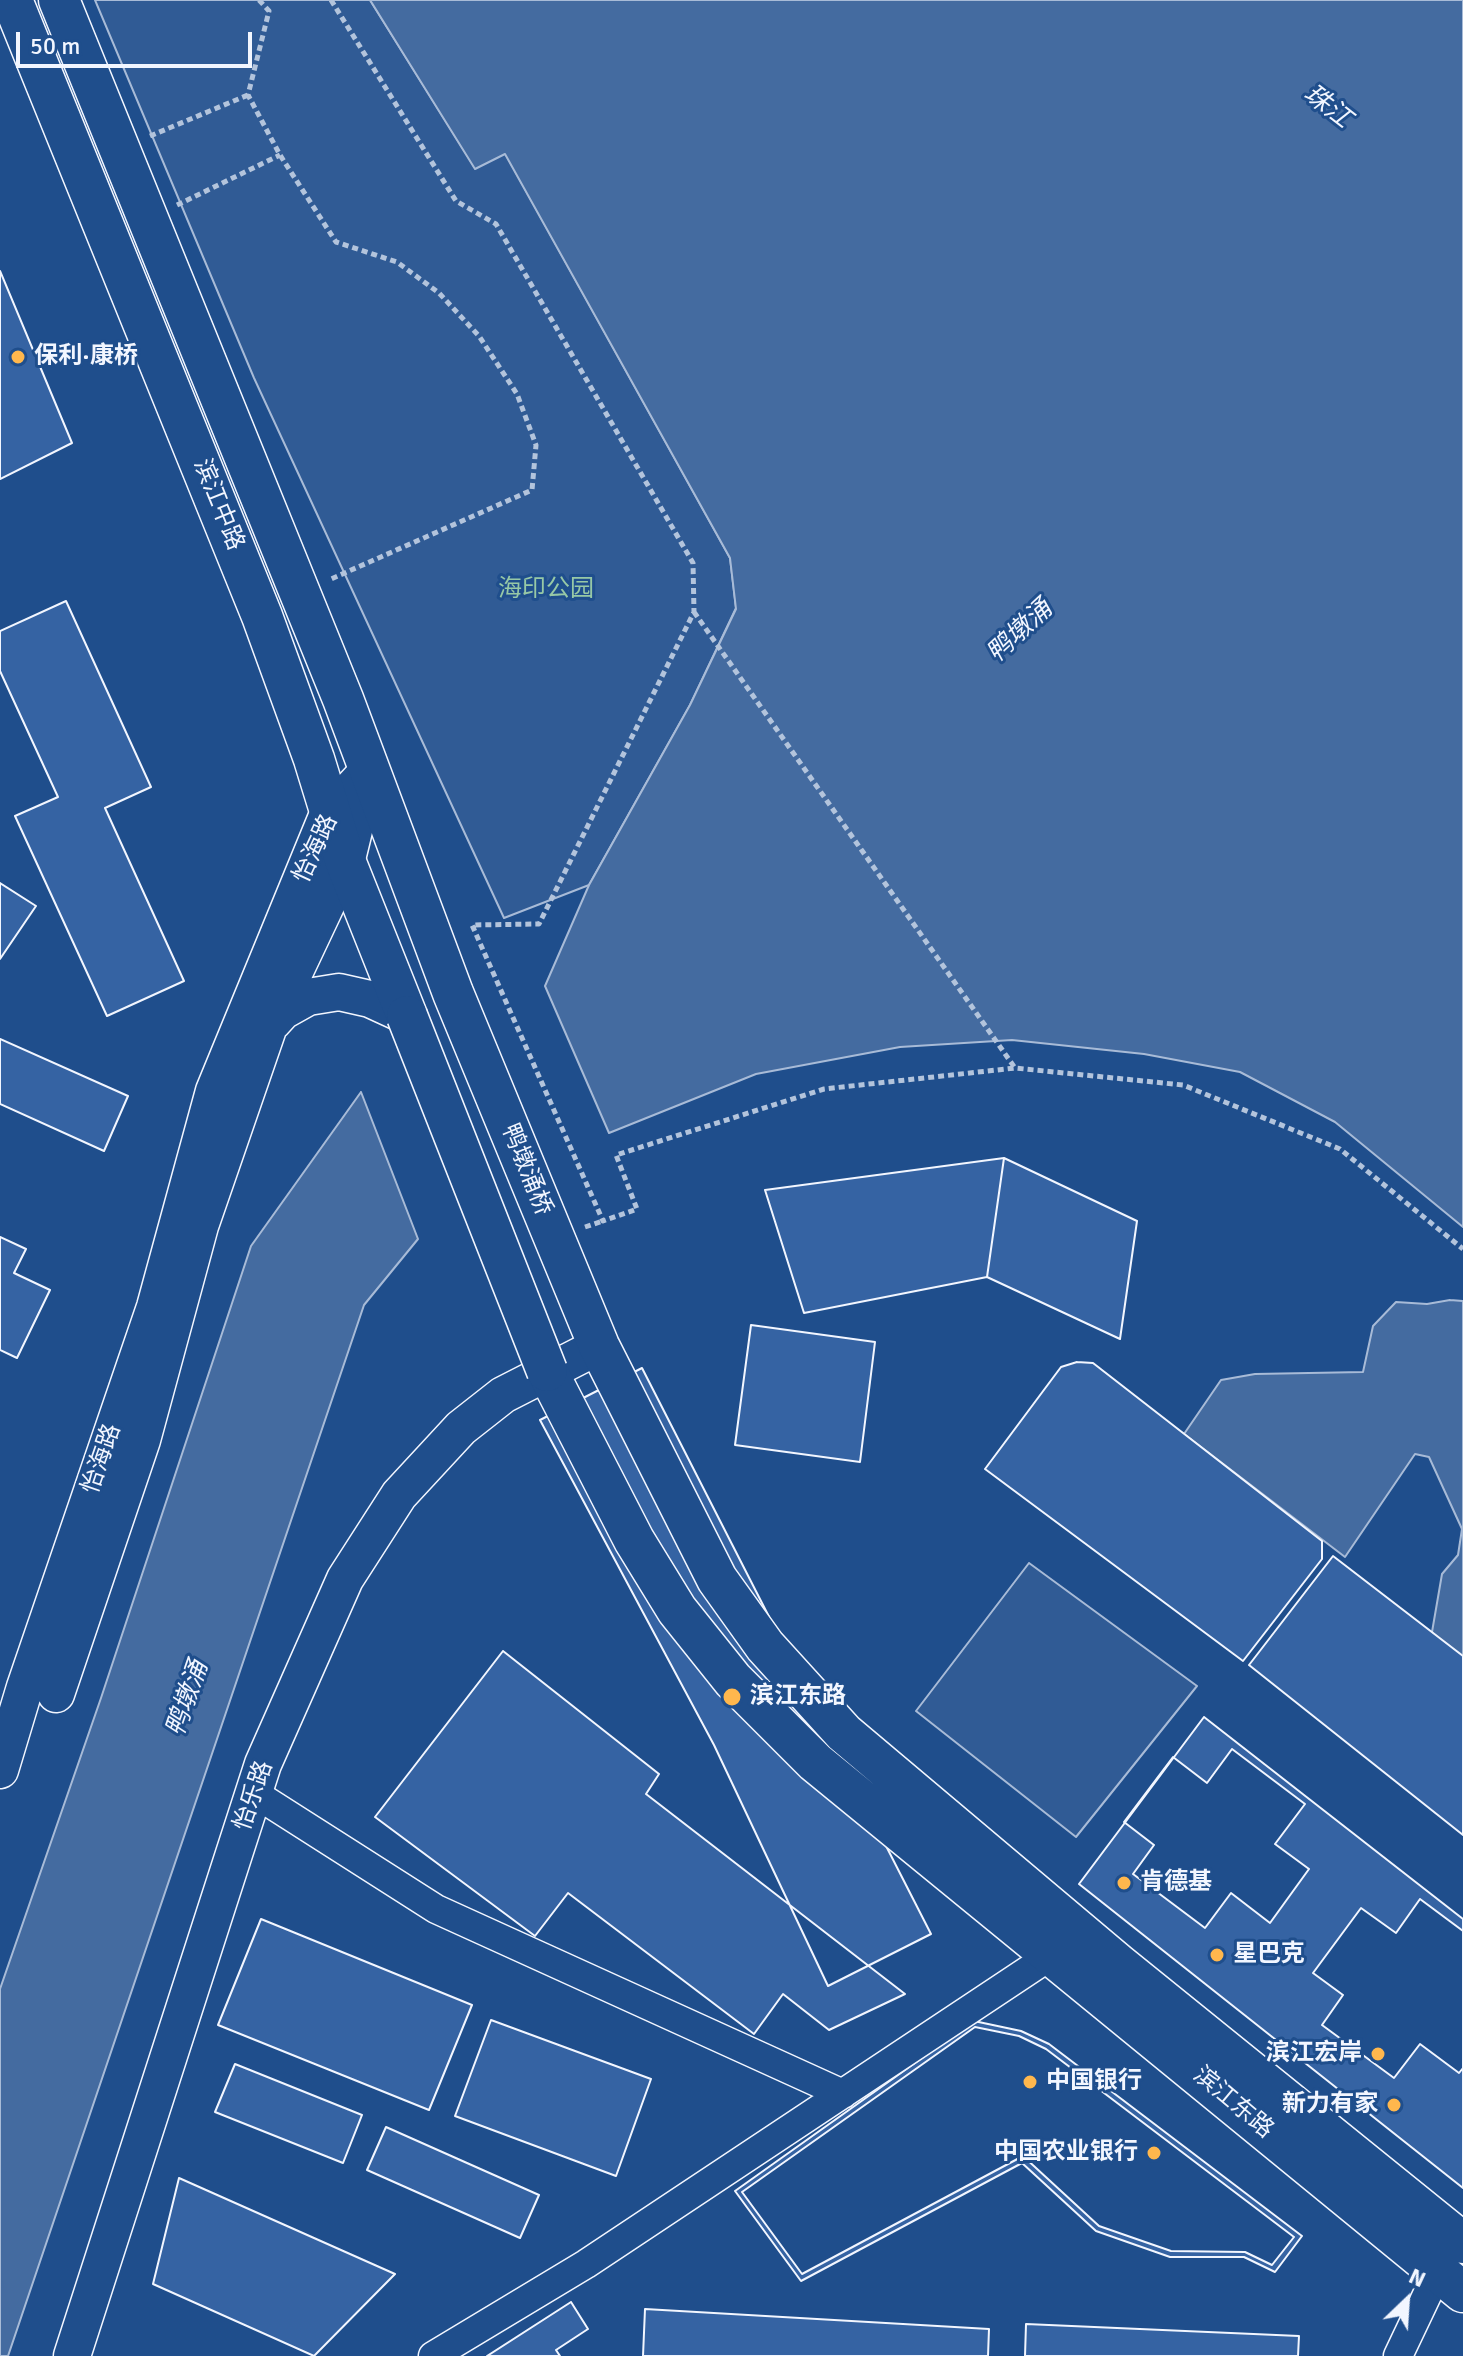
<!DOCTYPE html>
<meta charset="utf-8">
<style>
body{margin:0}
#map{position:relative;width:1463px;height:2356px;overflow:hidden;background:#1f4e8c;font-family:Signika,sans-serif}
canvas{display:block}
.north{position:absolute;left:1367px;top:2260px;width:80px;height:80px;-webkit-text-stroke:6px #1f4e8c;paint-order:stroke;rotate:25deg;font-size:22px;font-weight:700;line-height:32px;text-align:center;color:#f2f6ff}
.north::after{content:'';display:block;margin:auto;width:28px;height:36px;background:#f2f6ff;clip-path:polygon(50% 0,100% 100%,50% 72%,0 100%)}
.scale{position:absolute;left:16px;top:32px;width:236px;height:36px;box-sizing:border-box;border:4px solid #f2f6ff;border-top:0;padding-left:10px;font-size:24px;line-height:28px;white-space:nowrap;color:#f2f6ff;-webkit-text-stroke:6px #1f4e8c;paint-order:stroke}
</style>
<div id="map">
<canvas width="1463" height="2356"></canvas>
<div class="north">N</div>
<div class="scale">50 m</div>
</div>
<script>
const context = document.querySelector('canvas').getContext('2d');
context.lineJoin = 'round';
function fillPath(path, color) { context.fillStyle = color; context.fill(path, 'evenodd'); }
const shape = rows => new Path2D(rows.map(r => 'M' + r).join(''));
function trace(path, color, width, dash) { context.strokeStyle = color; context.lineWidth = width; context.lineCap = dash ? 'butt' : 'round'; context.setLineDash(dash || []); context.stroke(path); }
function drawText(font, color, halo, rows, align = 'center') {
  context.font = font + ' Signika,"Noto Sans SC",sans-serif'; context.lineWidth = 6; context.setLineDash([]); context.textBaseline = 'middle'; context.strokeStyle = halo; context.fillStyle = color; for (const [text, x, y, turn = 0] of rows) {
    context.save(); context.translate(x, y); context.rotate((+turn || 0) * Math.PI / 180); context.textAlign = isNaN(turn) ? turn : align; if (halo) context.strokeText(text, 0, 0); context.fillText(text, 0, 0); context.restore();
  }
}
const built = shape([
 [95,0,370,0,475,168,505,153,730,558,736,608,690,705,589,885,504,918,254,378,95,0],
 [1029,1563,1197,1686,1076,1837,916,1711,1029,1563]
]);
const water = shape([
 [370,0,1463,0,1463,1227,1335,1122,1240,1072,1144,1054,1012,1040,900,1047,756,1074,609,1133,545,986,589,885,690,705,736,609,730,558,505,154,475,169,370,0],
 [361,1092,418,1239,364,1305,8,2356,0,2356,0,1989,101,1698,251,1246,361,1092],
 [1450,1300,1463,1301,1463,1714,1453,1703,1432,1632,1442,1574,1458,1555,1462,1529,1429,1457,1415,1454,1345,1557,1184,1434,1221,1380,1255,1374,1363,1372,1373,1326,1396,1302,1427,1304,1450,1300]
]);
const building = shape([
 [0,271,72,443,0,479,0,271],
 [66,601,151,787,105,808,184,981,107,1016,15,816,58,797,0,671,0,631,66,601],
 [0,883,36,906,0,959,0,883],
 [0,1039,128,1096,104,1151,0,1104,0,1039],
 [1004,1158,1137,1221,1120,1339,987,1277,1004,1158],
 [1004,1158,987,1277,804,1313,765,1190,1004,1158],
 [0,1237,26,1249,14,1273,50,1290,17,1358,0,1350,0,1237],
 [751,1325,875,1342,860,1462,735,1445,751,1325],
 [1077,1362,1093,1363,1322,1541,1322,1559,1243,1661,985,1469,1061,1367,1077,1362],
 [642,1368,931,1934,828,1986,714,1745,540,1420,642,1368],
 [1333,1556,1463,1656,1463,1835,1249,1665,1333,1556],
 [503,1651,659,1774,646,1794,905,1994,829,2030,783,1994,754,2034,568,1893,535,1936,375,1817,503,1651],
 [1204,1717,1463,1919,1463,2188,1079,1884,1204,1717],
 [1232,1749,1305,1804,1275,1844,1309,1869,1270,1923,1231,1893,1205,1928,1133,1874,1154,1845,1124,1822,1173,1757,1207,1783,1232,1749],
 [1420,1899,1463,1931,1463,2068,1459,2073,1420,2044,1394,2078,1322,2025,1343,1995,1313,1973,1361,1908,1396,1933,1420,1899],
 [261,1919,472,2005,429,2110,218,2025,261,1919],
 [491,2020,651,2079,616,2176,455,2116,491,2020],
 [974,2021,1021,2031,1049,2044,1302,2236,1275,2272,1244,2257,1170,2257,1096,2231,1022,2163,801,2281,735,2191,974,2021],
 [975,2027,1019,2036,1046,2049,1294,2237,1272,2265,1245,2252,1171,2251,1099,2226,1023,2156,802,2274,742,2192,975,2027],
 [235,2064,362,2115,343,2163,215,2112,235,2064],
 [386,2127,539,2195,520,2238,367,2170,386,2127],
 [179,2178,395,2274,314,2356,153,2284,179,2178],
 [571,2302,588,2329,556,2350,560,2356,487,2356,571,2302],
 [645,2309,989,2329,988,2356,643,2356,645,2309],
 [1026,2324,1299,2336,1298,2356,1025,2356,1026,2324]
]);
const path = shape([
 [259,0,269,11,248,95,280,155,336,242,397,262,439,293,479,336,517,394,536,445,532,490,331,579],
 [331,0,456,201,496,224,693,563,694,612,539,924,472,925,603,1221,637,1209,616,1155,824,1089,1015,1068,1183,1085,1340,1149,1463,1249],
 [150,136,248,95],
 [177,205,280,155],
 [694,612,1015,1068],
 [585,1227,603,1221]
]);
const minor = shape([
 [254,1793,436,1909,843,2094],
 [433,2356,586,2264,1053,1954],
 [1398,2356,1446,2255]
]);
const tertiary = shape([
 [273,1022,283,1011,308,997,339,992,370,999,407,1016],
 [56,1694,142,1440,200,1226,269,1026,346,863,368,773],
 [0,1770,25,1687,155,1307,214,1091,328,814,368,771],
 [72,2356,263,1764,345,1579,399,1495,461,1428,503,1395,599,1346]
]);
const secondary = shape([
 [12,0,262,616,314,759,346,863,407,1016],
 [59,0,343,699,453,993,599,1346,717,1579,765,1646,844,1733,1118,1964,1463,2243],
 [547,1371,634,1540,677,1610,733,1680,815,1762,1463,2292]
]);
const secondaryBridge = shape([
 [407,1016,547,1371]
]);
const markers = [
 [18,357,8,"#ffb74d"],
 [732,1697,10,"#ffb74d"],
 [1124,1883,8,"#ffb74d"],
 [1217,1955,8,"#ffb74d"],
 [1378,2054,8,"#ffb74d"],
 [1030,2082,8,"#ffb74d"],
 [1394,2105,8,"#ffb74d"],
 [1154,2153,8,"#ffb74d"]
];
const poiNames = [
 ["保利·康桥",34,357],
 ["滨江东路",750,1697],
 ["肯德基",1140,1883],
 ["星巴克",1233,1955],
 ["滨江宏岸",1362,2054,"right"],
 ["中国银行",1046,2082],
 ["新力有家",1378,2105,"right"],
 ["中国农业银行",1138,2153,"right"]
];
const streetNames = [
 ["滨江中路",218,505,68],
 ["怡海路",316,849,-65],
 ["鸭墩涌桥",526,1170,68],
 ["怡海路",102,1459,-71],
 ["怡乐路",254,1796,-71],
 ["滨江东路",1233,2103,40]
];
const parkNames = [
 ["海印公园",546,590]
];
const waterNames = [
 ["珠江",1327,107,38],
 ["鸭墩涌",1020,632,-43],
 ["鸭墩涌",188,1699,-71]
];
fillPath(built, '#305b95');
trace(built, '#a8bbd7', 2);
fillPath(water, '#446ba0');
trace(water, '#a8bbd7', 2);
fillPath(building, '#3563a3');
trace(building, '#f2f6ff', 2);
trace(minor, '#f2f6ff', 31);
trace(tertiary, '#f2f6ff', 39);
trace(secondary, '#f2f6ff', 43);
trace(path, '#b3c4dc', 5, [6, 4]);
trace(minor, '#1f4e8c', 28);
trace(tertiary, '#1f4e8c', 36);
trace(secondary, '#1f4e8c', 40);
trace(secondaryBridge, '#f2f6ff', 43, []);
trace(secondaryBridge, '#1f4e8c', 40);
for (const [x, y, r, color] of markers) { const dot = new Path2D(); dot.arc(x, y, r, 0, 2 * Math.PI); context.fillStyle = color; context.fill(dot); trace(dot, '#1f4e8c', 3); }
drawText('bold 24px', '#f2f6ff', '#1f4e8c', poiNames, 'left');
drawText('24px', '#f2f6ff', '#1f4e8c', streetNames);
drawText('24px', '#97c8a6', '#1f4e8c', parkNames);
drawText('italic 26px', '#f2f6ff', '#1f4e8c', waterNames);
</script>
